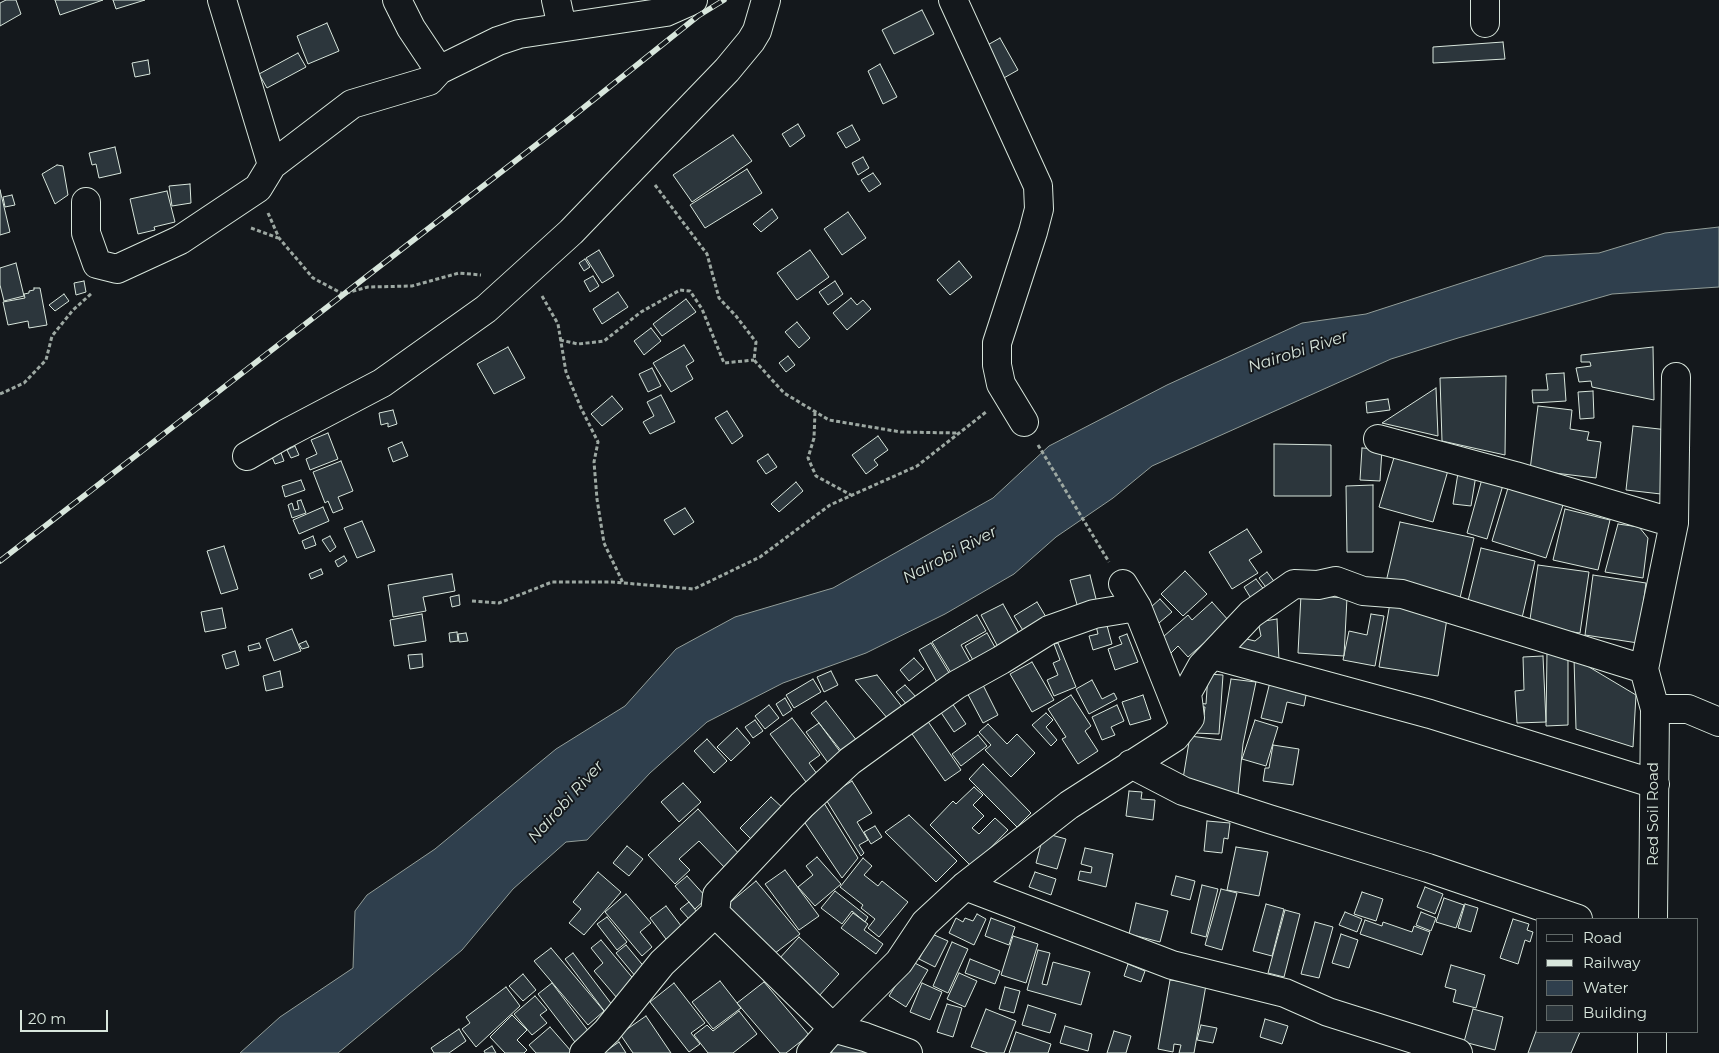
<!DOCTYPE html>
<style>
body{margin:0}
#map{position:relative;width:1719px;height:1053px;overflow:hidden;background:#14181c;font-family:Montserrat,sans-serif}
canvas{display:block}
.legend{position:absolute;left:1536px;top:918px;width:162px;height:115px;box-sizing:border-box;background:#14181c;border:1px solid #626a69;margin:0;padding:6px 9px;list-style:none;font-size:15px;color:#d8e6dc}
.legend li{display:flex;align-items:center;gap:10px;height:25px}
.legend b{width:25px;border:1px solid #626a69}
.scale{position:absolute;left:20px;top:1010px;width:88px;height:22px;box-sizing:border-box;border:2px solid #d8e6dc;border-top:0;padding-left:6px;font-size:15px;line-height:18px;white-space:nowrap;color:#d8e6dc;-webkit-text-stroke:4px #14181c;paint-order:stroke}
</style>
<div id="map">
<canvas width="1719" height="1053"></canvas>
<ul class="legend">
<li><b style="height:6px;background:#14181c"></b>Road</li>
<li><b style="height:6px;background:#d8e6dc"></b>Railway</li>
<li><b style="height:14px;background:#2f3f4d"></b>Water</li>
<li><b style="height:14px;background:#2c363c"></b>Building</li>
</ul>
<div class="scale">20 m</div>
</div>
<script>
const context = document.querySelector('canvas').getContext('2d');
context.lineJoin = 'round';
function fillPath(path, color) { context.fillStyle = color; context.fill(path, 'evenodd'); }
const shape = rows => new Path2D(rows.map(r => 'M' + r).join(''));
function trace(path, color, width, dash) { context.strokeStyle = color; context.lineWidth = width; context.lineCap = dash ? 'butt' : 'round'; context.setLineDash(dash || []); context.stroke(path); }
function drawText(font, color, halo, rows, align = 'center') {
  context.font = font + ' Montserrat,sans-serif'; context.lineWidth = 4; context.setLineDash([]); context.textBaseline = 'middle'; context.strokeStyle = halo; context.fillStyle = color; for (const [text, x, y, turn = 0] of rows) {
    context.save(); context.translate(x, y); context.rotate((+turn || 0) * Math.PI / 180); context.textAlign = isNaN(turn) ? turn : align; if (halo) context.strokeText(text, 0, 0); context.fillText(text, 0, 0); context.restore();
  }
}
const water = shape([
 [1719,227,1719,287,1612,294,1458,338,1391,359,1152,466,1113,498,1056,537,1014,574,945,614,866,653,783,683,707,722,650,773,587,840,566,842,513,889,462,950,338,1053,240,1053,280,1017,353,968,355,911,367,895,435,849,556,749,625,706,676,649,735,617,833,588,993,498,1049,446,1167,385,1302,323,1366,314,1545,256,1599,253,1665,233,1719,227]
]);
const building = shape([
 [6,0,16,0,21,14,0,26,0,3,6,0],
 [55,0,103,0,60,15,55,0],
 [113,0,145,0,116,9,113,0],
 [922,10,934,34,894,54,882,30,922,10],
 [327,23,339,51,308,64,297,36,327,23],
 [1000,38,1018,70,1002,79,984,47,1000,38],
 [1503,42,1505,59,1433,63,1433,47,1503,42],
 [298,53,306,67,267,88,259,74,298,53],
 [148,60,150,74,135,77,132,63,148,60],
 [880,64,897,97,883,104,868,71,880,64],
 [798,124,805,136,790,147,782,134,798,124],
 [852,125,860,140,846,148,837,133,852,125],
 [733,135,752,161,692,202,673,175,733,135],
 [115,147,121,173,99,178,96,164,92,165,89,153,115,147],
 [863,157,869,168,858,175,852,163,863,157],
 [57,165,63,166,68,195,55,204,42,174,57,165],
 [747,169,762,193,705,228,690,205,747,169],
 [873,173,881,184,869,192,861,180,873,173],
 [190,184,191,203,172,206,169,186,190,184],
 [0,190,10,232,0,235,0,190],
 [167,191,175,222,154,227,155,230,138,234,130,199,167,191],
 [12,195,15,205,5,207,3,197,12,195],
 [772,209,778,218,761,232,753,224,772,209],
 [848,212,866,238,842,255,824,229,848,212],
 [599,250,614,276,602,283,586,258,599,250],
 [810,250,829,277,797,300,777,273,810,250],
 [585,259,590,267,584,271,579,263,585,259],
 [959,261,972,277,950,295,937,280,959,261],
 [16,263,24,296,4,301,0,285,0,268,16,263],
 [593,276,599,286,590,292,584,281,593,276],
 [84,281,86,292,76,295,74,283,84,281],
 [835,281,843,294,828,305,819,292,835,281],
 [34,288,40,288,47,325,29,328,28,321,8,325,3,302,25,298,24,294,29,293,29,291,34,290,34,288],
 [618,292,628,307,602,324,593,309,618,292],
 [64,294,69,301,55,311,49,305,64,294],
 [851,298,857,305,863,300,871,309,847,330,833,313,851,298],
 [686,299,696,312,662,336,653,324,686,299],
 [797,322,810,338,799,348,785,332,797,322],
 [651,328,661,341,644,355,634,341,651,328],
 [684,345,694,361,686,366,693,379,671,392,653,363,684,345],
 [508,347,525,378,494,394,477,364,508,347],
 [1653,347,1654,400,1592,387,1591,381,1579,382,1576,368,1591,366,1590,362,1581,362,1581,355,1653,347],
 [788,356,795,365,786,372,779,363,788,356],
 [652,368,661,386,648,392,639,374,652,368],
 [1564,373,1566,401,1533,403,1532,390,1548,390,1546,374,1564,373],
 [1506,376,1505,455,1442,441,1440,378,1506,376],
 [1436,388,1438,436,1382,423,1436,388],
 [1593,391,1594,418,1580,419,1578,392,1593,391],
 [661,395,675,422,650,434,643,422,654,416,647,402,661,395],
 [612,396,623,409,602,426,591,414,612,396],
 [1388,399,1390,410,1367,413,1366,402,1388,399],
 [1538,406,1572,410,1570,429,1589,432,1587,440,1601,442,1596,478,1530,470,1538,406],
 [393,410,397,424,388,427,388,423,381,425,379,413,393,410],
 [727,411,743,436,732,444,715,418,727,411],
 [1633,426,1668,430,1661,494,1626,490,1633,426],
 [328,433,338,459,310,470,306,459,317,454,311,440,328,433],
 [878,436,888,450,874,460,878,465,866,474,852,455,878,436],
 [402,442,408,456,393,462,388,448,402,442],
 [1274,444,1331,445,1331,496,1274,496,1274,444],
 [295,446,299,455,291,458,287,450,295,446],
 [1362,448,1382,449,1380,481,1360,480,1362,448],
 [1396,451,1449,467,1433,522,1379,507,1396,451],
 [281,453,284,461,275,464,272,457,281,453],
 [768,454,777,467,766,474,757,461,768,454],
 [341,461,353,491,338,497,343,509,333,513,328,501,325,503,313,472,341,461],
 [1458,473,1476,475,1471,506,1453,504,1458,473],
 [1482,479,1503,485,1487,539,1467,533,1482,479],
 [301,480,305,490,285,497,282,486,301,480],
 [796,482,803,491,779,512,771,504,796,482],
 [1373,485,1373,552,1347,552,1346,486,1373,485],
 [1508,488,1563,505,1546,558,1492,541,1508,488],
 [301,500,306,513,292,518,288,505,292,503,294,510,299,509,297,501,301,500],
 [323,507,329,521,299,534,293,520,323,507],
 [685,508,694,522,674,535,664,520,685,508],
 [1565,509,1610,520,1598,570,1553,560,1565,509],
 [362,521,375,551,357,558,344,528,362,521],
 [1400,522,1474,538,1460,598,1386,582,1400,522],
 [1618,524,1639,527,1648,538,1643,578,1605,572,1618,524],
 [1247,529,1262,552,1249,560,1258,573,1232,589,1209,552,1247,529],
 [313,536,316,545,305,549,302,541,313,536],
 [330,536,336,547,330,552,322,540,330,536],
 [224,546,238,589,221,594,207,551,224,546],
 [1481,548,1535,561,1522,618,1467,605,1481,548],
 [344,556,347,561,338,567,335,561,344,556],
 [1538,565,1589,572,1580,633,1529,626,1538,565],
 [321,569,323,574,311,579,309,574,321,569],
 [1185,571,1207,594,1183,616,1161,594,1185,571],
 [1267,572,1276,584,1268,590,1259,578,1267,572],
 [452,574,455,591,423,597,426,611,393,617,388,585,452,574],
 [1090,575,1097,603,1078,608,1070,580,1090,575],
 [1593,575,1646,583,1638,643,1585,635,1593,575],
 [1256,579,1265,591,1252,600,1244,587,1256,579],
 [459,595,460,605,452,607,450,597,459,595],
 [1301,595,1347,598,1344,656,1298,653,1301,595],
 [1160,599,1172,612,1153,628,1142,615,1160,599],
 [1037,602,1046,617,1024,632,1014,616,1037,602],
 [1212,602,1229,621,1188,657,1178,646,1170,654,1163,637,1188,615,1192,620,1212,602],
 [1390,603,1448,612,1438,676,1379,667,1390,603],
 [1003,604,1020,635,998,647,981,615,1003,604],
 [222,608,226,628,205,632,201,612,222,608],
 [422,614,426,641,394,646,390,620,422,614],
 [1371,614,1384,616,1375,666,1343,660,1349,631,1367,635,1371,614],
 [977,615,986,631,961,645,972,665,953,676,932,642,977,615],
 [1277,619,1279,660,1233,654,1238,637,1255,641,1261,636,1258,622,1277,619],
 [1106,622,1112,644,1093,650,1089,636,1098,634,1096,626,1106,622],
 [292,629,301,651,274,661,266,639,292,629],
 [457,632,458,641,450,642,449,633,457,632],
 [466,633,468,641,459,642,458,634,466,633],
 [987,633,996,649,974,662,965,646,987,633],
 [1127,634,1138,662,1115,670,1108,649,1122,644,1119,637,1127,634],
 [306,641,309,647,302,649,299,644,306,641],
 [259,643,261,648,249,651,248,646,259,643],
 [931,643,951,676,938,684,919,650,931,643],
 [1058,643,1076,687,1054,696,1047,680,1058,675,1053,663,1060,660,1054,644,1058,643],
 [235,651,239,665,226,669,222,655,235,651],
 [1547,651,1568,651,1568,725,1546,726,1547,651],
 [422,654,423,667,410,669,408,655,422,654],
 [1543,656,1546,722,1517,723,1515,691,1524,690,1523,657,1543,656],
 [914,658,924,669,909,681,900,670,914,658],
 [1574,658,1636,695,1633,747,1576,729,1574,658],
 [1032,662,1054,700,1032,712,1010,674,1032,662],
 [280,671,283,687,266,691,263,676,280,671],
 [831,671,838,685,824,692,817,677,831,671],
 [1208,674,1223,675,1219,734,1194,733,1195,715,1204,715,1205,707,1199,707,1199,703,1206,704,1208,674],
 [877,675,903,708,888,719,855,680,877,675],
 [813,679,821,692,794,708,786,695,813,679],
 [980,679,998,715,983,723,964,687,980,679],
 [1231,679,1256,682,1243,744,1238,794,1182,785,1190,736,1221,740,1231,679],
 [1092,680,1102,699,1114,693,1117,699,1089,714,1076,689,1092,680],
 [1270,682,1307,690,1304,706,1287,702,1282,723,1261,718,1270,682],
 [905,685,917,698,908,706,896,692,905,685],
 [1071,695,1091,726,1085,731,1098,751,1078,764,1062,739,1066,737,1048,709,1071,695],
 [1143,695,1151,719,1130,725,1122,702,1143,695],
 [785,698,792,710,783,716,776,704,785,698],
 [950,700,966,724,954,732,938,708,950,700],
 [826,701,861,746,846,757,811,713,826,701],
 [769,705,779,718,765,729,755,716,769,705],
 [1117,705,1124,721,1111,727,1115,735,1102,740,1092,717,1117,705],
 [1046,713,1053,720,1046,727,1057,740,1051,746,1032,725,1046,713],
 [792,718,820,755,809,763,820,778,809,786,770,734,792,718],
 [755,720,763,731,753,738,745,727,755,720],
 [927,720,961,770,945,781,910,731,927,720],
 [1255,720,1278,727,1266,766,1242,759,1255,720],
 [819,723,844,757,831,767,806,732,819,723],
 [988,724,1007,744,1017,734,1035,753,1011,777,985,750,991,745,979,732,988,724],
 [737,728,750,743,731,761,717,747,737,728],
 [978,735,987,746,961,766,952,754,978,735],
 [707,739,727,761,714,773,694,751,707,739],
 [1273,745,1299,749,1293,785,1263,781,1265,768,1269,768,1273,745],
 [983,764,1031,813,1017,827,969,779,983,764],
 [852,781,872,813,857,822,868,840,859,845,864,853,861,856,825,798,852,781],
 [683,783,701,802,679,822,661,802,683,783],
 [974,787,983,795,973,805,984,816,972,828,979,834,995,818,1008,830,972,867,930,825,953,801,956,804,974,787],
 [1129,791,1142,792,1141,799,1155,800,1153,820,1126,816,1129,791],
 [771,797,785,810,754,842,740,828,771,797],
 [824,803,858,858,842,878,805,823,824,803],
 [698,809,742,857,727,870,699,841,679,859,690,870,675,884,648,855,698,809],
 [909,815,957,861,936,882,885,832,909,815],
 [1207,821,1230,823,1228,839,1224,838,1222,853,1204,851,1207,821],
 [875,826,882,837,871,844,864,832,875,826],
 [1044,833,1066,839,1057,869,1036,863,1044,833],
 [627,846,643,859,629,876,613,863,627,846],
 [1236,847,1268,852,1259,896,1227,890,1236,847],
 [1085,848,1113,854,1106,887,1078,880,1080,871,1091,873,1092,867,1081,864,1085,848],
 [817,857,841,884,815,906,798,887,813,875,806,866,817,857],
 [863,858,872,866,864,875,878,886,882,881,908,902,879,937,868,928,875,919,861,908,863,905,840,887,863,858],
 [785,870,819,916,799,930,765,884,785,870],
 [598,872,621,892,584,935,569,923,581,909,573,902,598,872],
 [1035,872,1056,879,1051,895,1029,887,1035,872],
 [687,876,707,898,695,909,675,886,687,876],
 [1176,876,1195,881,1190,900,1171,895,1176,876],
 [756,881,800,934,770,957,727,905,756,881],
 [1202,885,1218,889,1206,937,1191,933,1202,885],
 [1425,887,1443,894,1435,914,1417,907,1425,887],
 [1221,889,1237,893,1222,950,1205,945,1221,889],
 [835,891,868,917,865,922,852,911,842,924,821,908,835,891],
 [1362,892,1383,899,1376,921,1354,914,1362,892],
 [626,894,651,923,640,932,652,947,642,956,605,912,626,894],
 [1444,898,1464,905,1456,928,1436,922,1444,898],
 [689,902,697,912,689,919,680,909,689,902],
 [1136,903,1168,911,1160,942,1129,934,1136,903],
 [1266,904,1284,909,1272,956,1253,951,1266,904],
 [1465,904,1478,908,1471,932,1458,928,1465,904],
 [666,906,685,931,669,943,650,918,666,906],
 [1285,910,1300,914,1284,977,1268,973,1285,910],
 [1345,912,1362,919,1357,932,1339,925,1345,912],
 [1421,912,1436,918,1431,931,1416,925,1421,912],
 [853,913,868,924,864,930,883,944,876,954,841,928,853,913],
 [977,914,986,919,974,945,949,933,956,918,963,922,965,918,973,921,977,914],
 [607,917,627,942,617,950,597,924,607,917],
 [991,918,1015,927,1009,945,985,936,991,918],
 [1513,919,1529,924,1527,930,1533,932,1530,942,1525,940,1518,964,1500,958,1513,919],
 [1365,920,1382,926,1383,922,1412,932,1414,926,1430,932,1422,955,1360,934,1365,920],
 [1315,922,1333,927,1319,978,1301,974,1315,922],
 [932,934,948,941,935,967,919,959,932,934],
 [1341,934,1358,940,1349,968,1332,963,1341,934],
 [1013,936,1038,944,1026,983,1001,975,1013,936],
 [799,937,839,974,818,997,778,960,799,937],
 [601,940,636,982,617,998,594,971,603,963,591,948,601,940],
 [952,942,968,949,948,993,933,986,952,942],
 [626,945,646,969,636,977,616,953,626,945],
 [551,948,604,1011,588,1025,534,961,551,948],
 [1038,950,1050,953,1042,984,1047,985,1053,962,1090,972,1081,1005,1027,990,1038,950],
 [573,953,613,1006,605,1012,565,959,573,953],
 [970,959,1000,971,995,984,965,973,970,959],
 [911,961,928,970,906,1007,889,996,911,961],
 [1128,964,1145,971,1141,982,1124,976,1128,964],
 [1451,965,1485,975,1476,1008,1453,1002,1456,990,1445,987,1451,965],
 [959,973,977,981,965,1007,947,999,959,973],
 [523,974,536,990,523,1001,509,986,523,974],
 [1170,980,1206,985,1194,1053,1179,1053,1181,1045,1174,1044,1173,1052,1158,1049,1170,980],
 [720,981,741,1008,713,1029,692,1002,720,981],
 [764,982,809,1035,786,1053,780,1053,737,1003,764,982],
 [552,983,592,1036,578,1046,538,994,552,983],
 [674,983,705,1023,691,1033,700,1044,689,1052,650,1002,674,983],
 [922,983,942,992,930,1020,910,1012,922,983],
 [506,987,520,1006,476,1047,462,1029,470,1023,466,1017,506,987],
 [1005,987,1020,991,1014,1013,999,1009,1005,987],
 [535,996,547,1010,540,1015,547,1023,532,1035,514,1014,535,996],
 [947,1004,962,1008,953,1037,937,1032,947,1004],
 [1028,1005,1056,1014,1050,1033,1022,1025,1028,1005],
 [986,1009,1016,1021,1004,1053,988,1053,971,1047,986,1009],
 [1473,1009,1503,1017,1495,1050,1464,1042,1473,1009],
 [739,1011,757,1034,733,1053,708,1053,694,1035,707,1025,713,1031,739,1011],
 [512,1015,527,1030,517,1040,527,1050,524,1053,505,1053,490,1037,512,1015],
 [646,1016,671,1053,633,1053,620,1034,646,1016],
 [1265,1019,1288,1026,1282,1044,1260,1037,1265,1019],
 [1201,1025,1217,1028,1213,1043,1197,1040,1201,1025],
 [1065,1026,1092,1034,1088,1051,1060,1043,1065,1026],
 [1538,1026,1538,1032,1580,1032,1571,1053,1528,1053,1538,1026],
 [550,1027,571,1051,569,1053,536,1053,529,1045,550,1027],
 [459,1029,466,1041,449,1053,434,1053,431,1048,459,1029],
 [1114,1031,1131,1036,1126,1053,1107,1053,1114,1031],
 [1016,1032,1051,1044,1048,1053,1009,1053,1016,1032],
 [840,1037,869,1053,831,1053,840,1037],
 [619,1042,626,1053,603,1053,619,1042],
 [492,1046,496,1053,485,1053,484,1051,492,1046]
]);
const path = shape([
 [655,185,707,254,719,298,736,316,756,342,754,360,784,393,829,420,901,432,957,433],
 [268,213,279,238,313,278,343,294,368,287,412,286,459,273,481,275],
 [251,228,278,238],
 [542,296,558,324,566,372,581,408,598,442,594,462,597,499,604,543,623,583],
 [560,340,578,344,604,341,641,312,680,290,690,291,702,309,724,363,754,360],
 [0,394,24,383,46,360,52,336,73,310,92,293],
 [815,412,814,438,808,458,816,476,851,495],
 [1038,445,1109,562],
 [472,601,499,603,552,582,612,582,694,589,760,557,830,505,917,466,986,412]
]);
const minor = shape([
 [222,0,272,165],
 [397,0,411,28,439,70],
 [556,0,562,27],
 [953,0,1038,186,1039,209,1033,232,997,343,997,365,1001,384,1024,422],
 [1485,0,1485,23],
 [86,202,86,233,97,264,117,269,180,240,258,188,272,165,352,104,429,81,439,70,498,41,519,34,666,12,693,0],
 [1378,439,1515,476,1674,523],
 [247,456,285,434,382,383,486,309,571,232,727,70,751,41,757,31,766,0],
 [1123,584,1137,607,1182,720],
 [1213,655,1430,714,1655,784],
 [1655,709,1688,709,1719,722],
 [1131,764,1183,791,1269,819,1428,868,1578,919],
 [965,886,1172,965,1285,993,1328,1012,1458,1053],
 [715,913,717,895,802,805,850,761,901,724,956,685,1001,660,1049,630,1094,614,1137,607],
 [1653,919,1655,709,1644,669,1674,523,1676,377],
 [584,1053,607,1031,662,963,715,913,833,1028,865,1037,908,1053],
 [811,1053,833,1028,899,962,925,923,965,886,1069,805,1175,737,1190,718,1187,693,1202,666,1251,614,1294,584,1318,585,1336,581,1363,591,1402,594,1644,669],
 [1652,1053,1652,1032]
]);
const rail = shape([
 [0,561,572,117,698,16,724,0]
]);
const streetNames = [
 ["Red Soil Road",1654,814,-90]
];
const waterNames = [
 ["Nairobi River",1298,352,-18],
 ["Nairobi River",950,555,-28],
 ["Nairobi River",566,802,-48]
];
fillPath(water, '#2f3f4d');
trace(water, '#939e99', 1);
fillPath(building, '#2c363c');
trace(building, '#d8e6dc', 1);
trace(minor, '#d8e6dc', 30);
trace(path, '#9da8a2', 3, [4, 2.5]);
trace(minor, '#14181c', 28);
trace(rail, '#d8e6dc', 5.5);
trace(rail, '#14181c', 4, [11]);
drawText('15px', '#d8e6dc', '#14181c', streetNames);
drawText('italic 16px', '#d8e6dc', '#14181c', waterNames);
</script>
